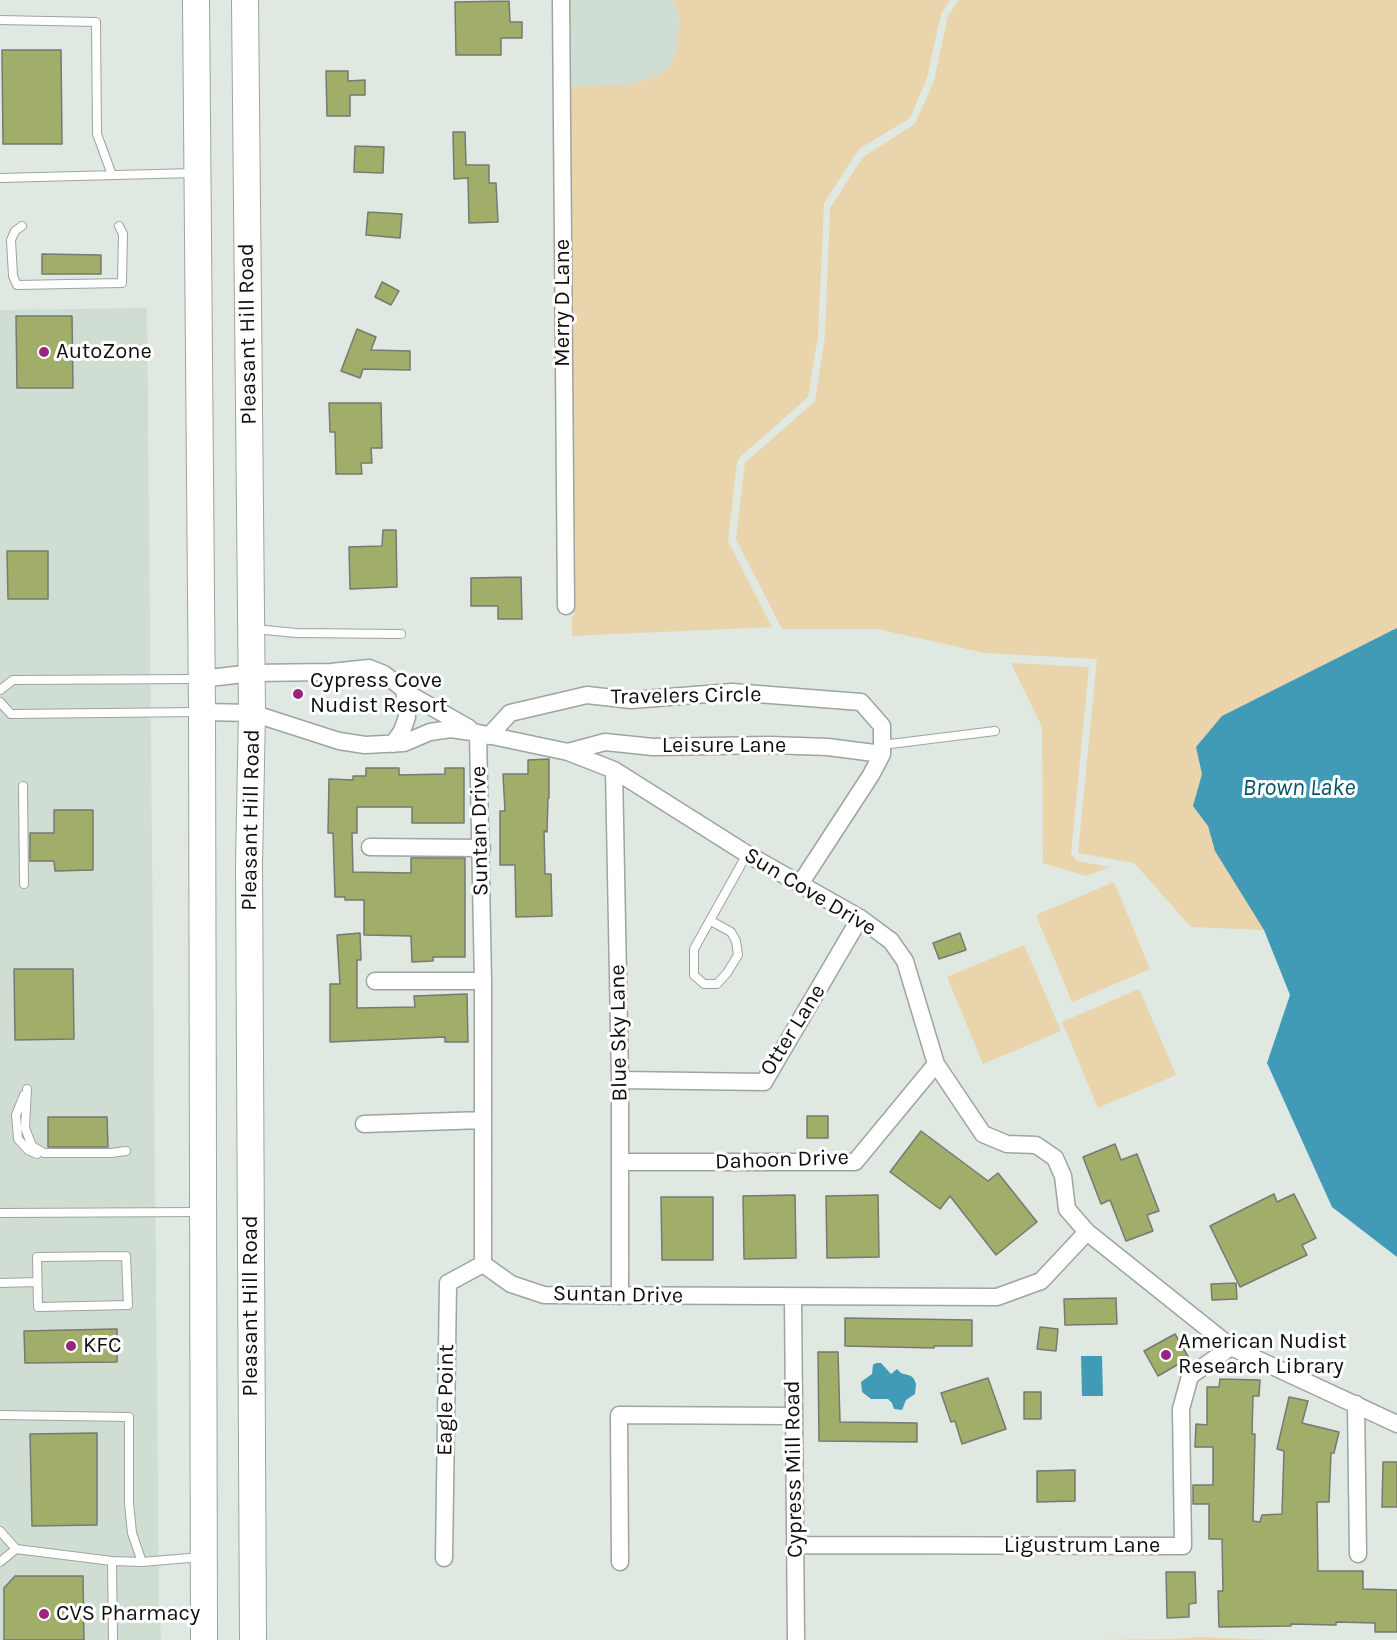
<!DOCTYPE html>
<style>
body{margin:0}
canvas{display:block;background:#e0e8e2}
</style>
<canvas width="1397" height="1640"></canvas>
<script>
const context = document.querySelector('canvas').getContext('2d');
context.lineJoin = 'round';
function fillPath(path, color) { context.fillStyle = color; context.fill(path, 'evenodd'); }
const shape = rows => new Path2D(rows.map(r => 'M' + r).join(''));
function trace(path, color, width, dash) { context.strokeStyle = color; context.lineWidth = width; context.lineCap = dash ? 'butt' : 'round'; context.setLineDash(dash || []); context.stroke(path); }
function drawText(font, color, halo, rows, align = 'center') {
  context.font = font + ' Karla,sans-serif'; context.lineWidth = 6; context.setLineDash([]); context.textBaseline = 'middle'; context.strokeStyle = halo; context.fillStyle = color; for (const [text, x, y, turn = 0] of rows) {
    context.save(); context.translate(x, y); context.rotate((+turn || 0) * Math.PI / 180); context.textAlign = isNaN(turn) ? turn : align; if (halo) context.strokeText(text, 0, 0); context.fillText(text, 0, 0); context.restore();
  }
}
const built = shape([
 [569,0,673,0,680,19,676,53,669,68,654,77,630,85,570,87],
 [147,308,159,1603,161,1640,0,1640,0,310]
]);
const green = shape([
 [673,0,950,0,941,14,927,78,910,118,859,149,824,203,818,336,808,397,740,457,737,462,728,541,772,627,572,636,572,616,574,616,570,87,630,85,654,77,669,68,676,53,680,19],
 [959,0,1397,0,1397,801,1264,930,1191,927,1134,863,1078,853,1097,659,985,653,877,629,782,629,736,539,745,463,815,401,825,336,830,208,863,157,915,124,934,81,948,16],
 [1011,663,1089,667,1071,854,1077,861,1110,867,1086,876,1043,863,1042,727],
 [1114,882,1150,969,1072,1002,1036,915],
 [1024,945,1061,1031,983,1064,947,977],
 [1139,989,1176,1075,1098,1108,1062,1022],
 [1196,1637,1272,1640,1095,1640,1175,1639]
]);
const water = shape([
 [1397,628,1397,1257,1332,1207,1267,1063,1290,995,1264,930,1215,851,1208,826,1193,806,1202,774,1196,747,1222,716],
 [1081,1356,1102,1356,1103,1396,1082,1396],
 [876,1363,881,1363,891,1374,897,1369,901,1373,911,1376,914,1379,916,1384,915,1394,906,1400,902,1410,894,1409,892,1403,888,1399,871,1399,862,1392,861,1382,872,1374,873,1365]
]);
const building = shape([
 [509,1,510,22,522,22,522,38,501,38,501,55,456,55,455,2,509,1],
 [2,50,61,50,62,144,3,144,2,50],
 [326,71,348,71,348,81,365,80,365,95,350,95,350,116,327,116,326,71],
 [453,132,465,132,466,165,489,165,489,183,496,183,498,222,469,223,468,178,454,179,453,132],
 [355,146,384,147,383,173,354,172,355,146],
 [368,212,402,214,400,238,366,235,368,212],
 [42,254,101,255,101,274,42,274,42,254],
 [382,282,399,291,391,305,375,297,382,282],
 [16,316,72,316,73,388,17,388,16,316],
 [357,329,376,337,371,350,410,351,410,370,363,369,360,378,341,371,357,329],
 [329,403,381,403,382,448,371,448,372,463,361,463,362,474,336,474,335,432,330,432,329,403],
 [383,530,396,530,397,587,350,589,349,547,382,546,383,530],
 [7,551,48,551,48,599,8,599,7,551],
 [521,577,522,619,498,619,498,606,471,606,471,578,521,577],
 [549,759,549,798,548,798,547,832,544,831,545,874,551,874,552,916,516,917,515,865,500,865,500,811,505,811,503,774,528,774,528,760,549,759],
 [366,768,399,768,399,775,445,774,445,768,464,768,464,823,412,823,412,807,357,807,357,833,352,833,353,872,411,873,411,858,465,858,465,957,433,957,433,961,412,962,411,936,364,935,364,900,345,900,345,897,335,897,333,833,328,833,329,779,353,780,353,776,366,776,366,768],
 [54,810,93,810,93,870,55,871,54,861,30,861,30,833,54,833,54,810],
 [360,933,361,960,357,960,357,1008,415,1007,414,996,467,994,468,1042,445,1042,445,1037,330,1042,330,984,340,984,337,935,360,933],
 [960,933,966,950,939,959,933,943,960,933],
 [14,969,73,969,74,1039,15,1040,14,969],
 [807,1116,828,1116,828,1138,807,1138,807,1116],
 [48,1117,107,1117,108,1147,48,1147,48,1117],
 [921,1131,988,1181,998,1173,1037,1222,996,1255,950,1196,940,1209,890,1172,921,1131],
 [1115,1144,1121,1160,1137,1154,1159,1211,1147,1215,1153,1231,1126,1241,1110,1200,1101,1204,1083,1157,1115,1144],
 [1274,1194,1277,1202,1294,1194,1316,1238,1302,1245,1307,1255,1240,1287,1210,1226,1274,1194],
 [795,1195,796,1258,744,1259,743,1196,795,1195],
 [878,1195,879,1257,827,1258,826,1196,878,1195],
 [661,1197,713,1197,713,1260,662,1260,661,1197],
 [1236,1283,1237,1299,1212,1300,1211,1284,1236,1283],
 [1116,1298,1117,1324,1065,1325,1064,1299,1116,1298],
 [845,1318,972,1320,972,1346,934,1346,934,1348,845,1346,845,1318],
 [1040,1327,1058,1329,1056,1351,1037,1349,1040,1327],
 [117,1329,117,1362,25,1363,24,1331,117,1329],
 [1175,1334,1189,1358,1158,1376,1144,1351,1175,1334],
 [818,1352,838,1352,840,1422,917,1423,917,1442,819,1441,818,1352],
 [988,1378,1006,1429,962,1444,955,1421,951,1422,941,1393,988,1378],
 [1220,1379,1260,1380,1259,1396,1253,1396,1252,1434,1255,1434,1253,1521,1260,1522,1262,1515,1282,1514,1284,1451,1277,1449,1289,1397,1308,1401,1302,1423,1339,1432,1334,1453,1331,1453,1329,1502,1317,1502,1318,1571,1363,1571,1363,1589,1397,1590,1397,1632,1375,1632,1375,1623,1336,1622,1336,1625,1291,1624,1291,1626,1219,1627,1218,1591,1223,1591,1222,1539,1209,1539,1209,1504,1193,1504,1193,1485,1213,1485,1213,1447,1195,1447,1196,1424,1207,1425,1207,1387,1219,1387,1220,1379],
 [1024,1392,1041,1392,1041,1419,1024,1419,1024,1392],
 [97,1433,97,1525,32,1526,30,1434,97,1433],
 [1383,1462,1397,1462,1397,1507,1382,1507,1383,1462],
 [1075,1470,1075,1501,1037,1502,1037,1471,1075,1470],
 [1166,1572,1195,1572,1196,1603,1189,1604,1189,1617,1167,1618,1166,1572],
 [15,1576,83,1576,84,1640,4,1640,4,1588,15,1576]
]);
const lane = shape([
 [0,20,96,22,97,134,112,175],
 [0,178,194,173],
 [22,226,15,231,11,240,13,276,17,285,122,283,123,234,119,226],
 [255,629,296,633,401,634],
 [0,690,13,680,198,679],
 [0,702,11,714,199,712],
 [882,745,995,731],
 [23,786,24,884],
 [711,921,731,932,736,941,738,955,727,973,717,984,704,984,694,975,694,949,747,854],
 [27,1089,25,1128,32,1146,44,1153,111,1153,126,1151],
 [24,1095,16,1115,18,1139,28,1150,37,1154],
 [0,1213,201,1212],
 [126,1256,128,1305,38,1307,37,1257,126,1256],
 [0,1283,37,1282],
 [0,1415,129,1417,129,1503,132,1533,142,1562],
 [0,1531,16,1549,112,1561,142,1562,201,1557],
 [112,1561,113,1640],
 [0,1562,16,1549]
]);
const street = shape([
 [561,0,566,606],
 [201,679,252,673,331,672,369,668,384,674,414,697,469,728],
 [202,712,252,713,339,741,365,745,404,743,430,732,451,729,478,733,568,752,614,770,747,854,860,918,891,941,905,961,936,1064,983,1134,1007,1144,1036,1145,1055,1158,1063,1176,1067,1209,1087,1232,1231,1347,1397,1424],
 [478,733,483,981,483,1264],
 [489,736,510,713,587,695,631,700,732,692,861,702,882,726,882,754,871,775,800,884],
 [393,744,402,731,407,717,404,689],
 [568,752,605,742,653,747,769,745,828,747,882,754],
 [614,770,620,1080,620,1296],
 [370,847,482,848],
 [375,981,483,981],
 [620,1080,764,1082,860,918],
 [364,1124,483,1120],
 [621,1162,855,1162,936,1064],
 [483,1264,511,1284,544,1295,997,1297,1041,1281,1087,1232],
 [793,1297,796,1640],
 [1356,1404,1358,1554],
 [795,1545,1183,1546,1181,1409,1190,1376,1231,1347],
 [444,1558,448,1283,483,1264],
 [620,1562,619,1415,793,1416]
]);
const primary = shape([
 [196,0,202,712,204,1640],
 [245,0,252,713,249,863,253,1640]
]);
const markers = [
 [44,352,6,"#9a247e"],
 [298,694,6,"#9a247e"],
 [71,1346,6,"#9a247e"],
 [1166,1355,6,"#9a247e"],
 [44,1614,6,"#9a247e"]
];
const streetNames = [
 ["Merry D Lane",563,303,-90],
 ["Pleasant Hill Road",248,334,-91],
 ["Travelers Circle",686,696,-1],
 ["Leisure Lane",724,746],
 ["Pleasant Hill Road",251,820,-89],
 ["Suntan Drive",480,831,-91],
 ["Sun Cove Drive",810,892,31],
 ["Otter Lane",793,1030,-58],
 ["Blue Sky Lane",619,1033,-91],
 ["Dahoon Drive",782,1160,-2],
 ["Suntan Drive",618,1295,1],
 ["Pleasant Hill Road",251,1306,-90],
 ["Eagle Point",446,1400,-89],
 ["Cypress Mill Road",794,1469,-91],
 ["Ligustrum Lane",1082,1546]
];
const poiNames = [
 ["AutoZone",56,352],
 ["Cypress Cove",310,681],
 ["Nudist Resort",310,706],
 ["American Nudist",1178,1342],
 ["Research Library",1178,1367],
 ["KFC",83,1346],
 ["CVS Pharmacy",56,1614]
];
const waterNames = [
 ["Brown Lake",1299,788]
];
fillPath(built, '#cfddd2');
fillPath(green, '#e9d4ac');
fillPath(water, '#429bb6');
fillPath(building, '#a1ae6a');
trace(building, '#777972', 1.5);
trace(lane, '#9ea49f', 10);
trace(street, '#9ea49f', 19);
trace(primary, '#9ea49f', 28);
trace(lane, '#fff', 8);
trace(street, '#fff', 16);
trace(primary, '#fff', 26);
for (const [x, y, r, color] of markers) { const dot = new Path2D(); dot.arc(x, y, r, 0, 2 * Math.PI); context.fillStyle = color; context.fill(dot); trace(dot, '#fff', 2); }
drawText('22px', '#0d0f0d', '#fff', streetNames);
drawText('22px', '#0d0f0d', '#fff', poiNames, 'left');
drawText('italic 24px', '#075468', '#fff', waterNames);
</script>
